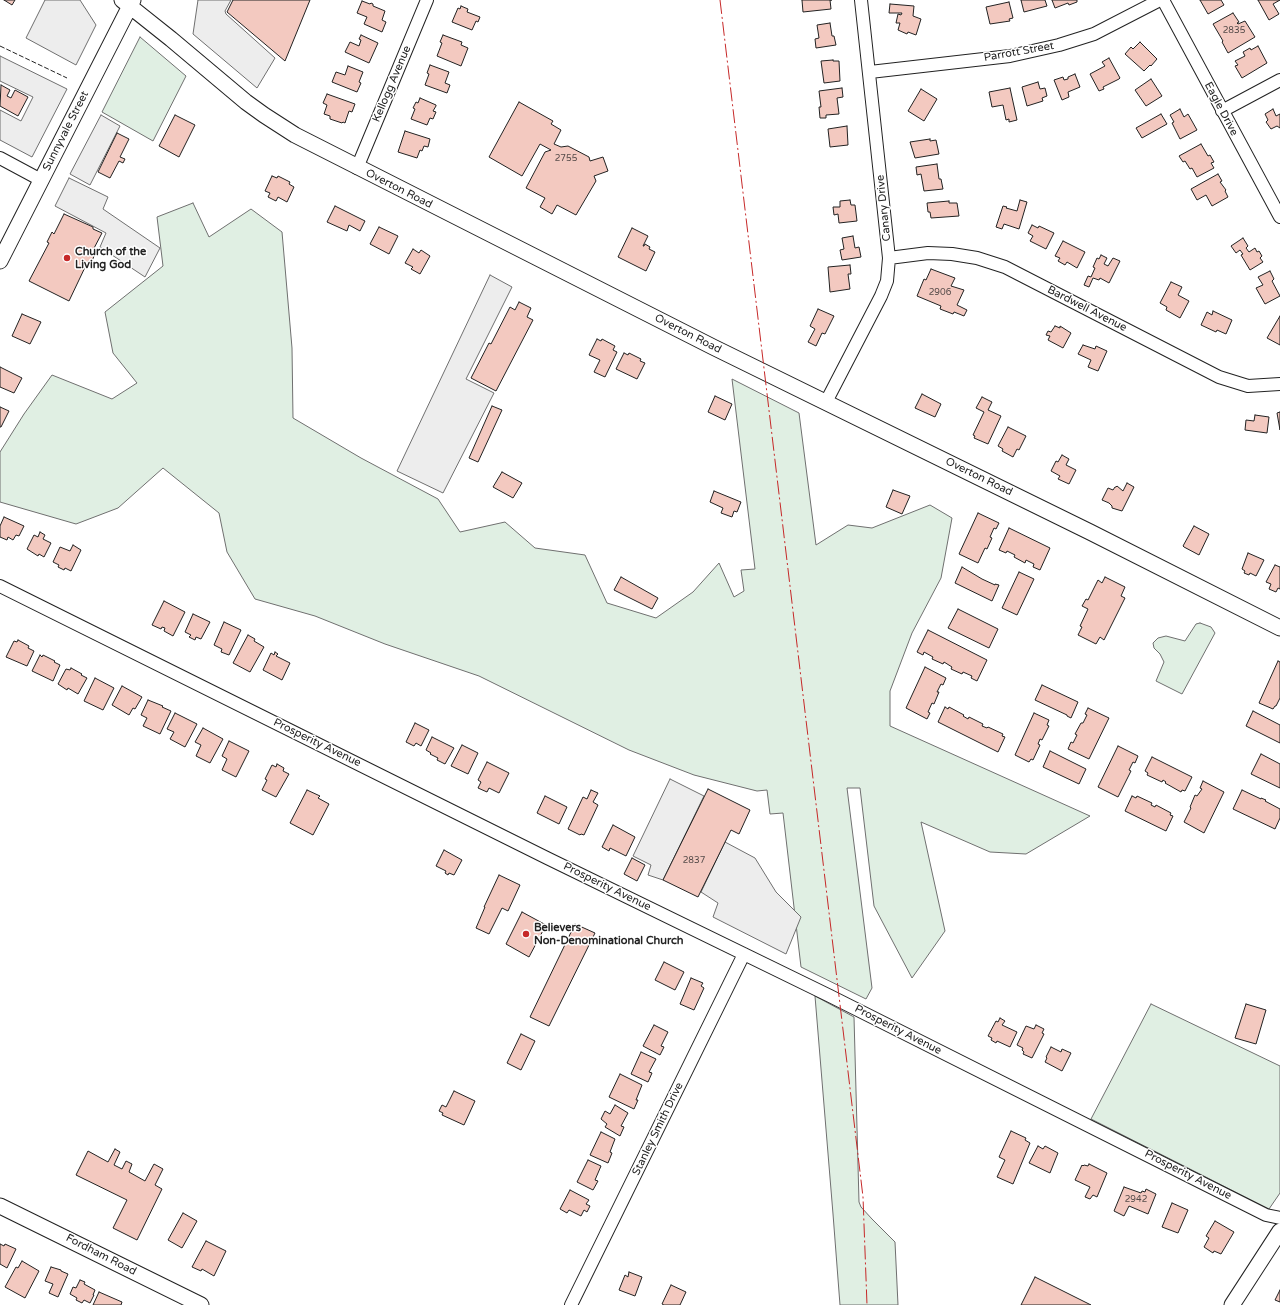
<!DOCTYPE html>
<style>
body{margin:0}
canvas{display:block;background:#fff}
</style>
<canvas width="1280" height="1305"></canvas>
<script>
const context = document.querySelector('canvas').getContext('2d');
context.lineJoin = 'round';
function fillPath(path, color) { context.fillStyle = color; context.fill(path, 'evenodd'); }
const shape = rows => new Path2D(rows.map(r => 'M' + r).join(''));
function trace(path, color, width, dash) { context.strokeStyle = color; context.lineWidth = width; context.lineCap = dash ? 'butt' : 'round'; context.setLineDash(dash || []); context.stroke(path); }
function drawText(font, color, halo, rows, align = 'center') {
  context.font = font + ' "Varela Round",sans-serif'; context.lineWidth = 3; context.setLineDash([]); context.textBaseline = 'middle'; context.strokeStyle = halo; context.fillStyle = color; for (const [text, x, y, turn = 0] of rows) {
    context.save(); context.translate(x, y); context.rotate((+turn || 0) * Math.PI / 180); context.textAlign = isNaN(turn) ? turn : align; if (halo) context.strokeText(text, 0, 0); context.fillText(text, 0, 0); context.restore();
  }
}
const green = shape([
 [140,37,186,76,153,141,102,112,140,37],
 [193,203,209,237,251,209,282,232,292,348,293,418,361,458,438,499,460,532,505,522,535,548,585,555,607,603,656,618,693,592,719,563,734,597,744,591,741,570,755,569,732,379,799,413,816,545,848,525,872,528,930,505,952,518,941,578,912,633,890,691,890,726,1090,816,1026,854,990,852,921,822,945,931,912,978,874,906,860,788,847,788,872,988,866,999,801,967,783,813,770,814,767,790,757,791,694,775,629,750,479,676,385,644,315,616,255,599,227,552,219,513,163,468,118,508,76,524,0,502,0,452,24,414,52,375,112,399,137,383,113,353,105,312,163,266,157,217,193,203],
 [1200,623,1211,627,1215,633,1182,694,1156,681,1164,662,1160,654,1154,648,1153,643,1158,638,1166,636,1185,641,1196,624,1200,623],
 [815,996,854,1017,859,1202,861,1207,872,1219,895,1242,898,1305,840,1305,833,1214,815,996],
 [1151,1004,1280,1066,1280,1193,1269,1209,1091,1119,1151,1004]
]);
const parking = shape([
 [45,0,80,0,96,25,76,65,26,38,45,0],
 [198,0,231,0,225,11,226,14,275,58,257,88,193,34,198,0],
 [0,56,67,89,32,157,0,140,0,110,21,121,33,97,0,81,0,56],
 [101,115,120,126,90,185,70,174,101,115],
 [69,178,108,197,103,209,160,248,145,277,100,247,106,233,55,206,69,178],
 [490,275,512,287,466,379,494,393,443,493,397,471,490,275],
 [670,779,704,796,663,880,648,875,651,865,633,856,670,779],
 [725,842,755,858,776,892,801,917,786,954,713,917,718,903,701,892,725,842]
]);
const building = shape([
 [4,0,15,0,12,5,4,0],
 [233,0,310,0,285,61,227,12,233,0],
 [802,0,832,0,830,0,831,9,803,12,802,0],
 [1021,0,1045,0,1047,6,1024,12,1021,0],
 [1052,0,1077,0,1077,2,1069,5,1068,3,1055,8,1052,0],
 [1200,0,1221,0,1224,5,1208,14,1200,0],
 [1258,0,1280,0,1273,4,1279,14,1269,20,1258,0],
 [362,1,370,4,371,3,373,4,373,6,385,11,382,20,386,22,382,32,364,24,367,17,357,13,362,1],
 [1009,2,1013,18,1009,19,1010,21,990,24,986,7,1009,2],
 [890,4,914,6,913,16,921,19,916,35,908,32,907,34,898,30,900,23,896,23,898,14,901,15,902,13,889,13,890,4],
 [461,6,468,9,467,12,480,17,478,22,476,21,472,30,452,22,458,8,460,9,461,6],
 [1233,13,1239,22,1237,23,1238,24,1245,21,1255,37,1228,53,1222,42,1223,41,1213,24,1233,13],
 [830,23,832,36,834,36,836,45,816,48,815,39,819,38,817,25,830,23],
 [361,35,378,43,369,63,345,52,350,42,359,46,361,40,359,39,361,35],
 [443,35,462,42,461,45,468,48,461,66,437,56,442,43,440,42,443,35],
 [1140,42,1157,59,1151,66,1150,65,1144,71,1125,54,1131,47,1133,49,1140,42],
 [1258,46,1267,63,1242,78,1235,66,1238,65,1235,61,1245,56,1243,52,1250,48,1251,50,1258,46],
 [1109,58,1120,78,1119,79,1103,87,1104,89,1099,91,1090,74,1105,66,1102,62,1109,58],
 [833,60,833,61,839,61,840,81,824,83,821,61,833,60],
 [430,65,449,72,445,83,450,85,447,93,425,85,429,74,427,73,430,65],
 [348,66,363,72,359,82,361,83,357,92,332,82,336,72,345,75,348,66],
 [1075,74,1080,87,1068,92,1069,97,1062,100,1054,80,1063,77,1064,80,1068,79,1068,77,1075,74],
 [1151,79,1162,96,1146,106,1135,90,1151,79],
 [1038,82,1040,89,1045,88,1047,96,1042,98,1043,101,1027,106,1022,87,1038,82],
 [1,85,10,90,7,96,11,98,15,90,28,97,18,116,0,106,1,85],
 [842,88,843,97,837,98,839,114,826,115,826,118,820,118,819,107,821,107,819,91,842,88],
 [1010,88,1017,120,1009,122,1009,119,1006,120,1003,105,992,107,989,92,1010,88],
 [921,89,937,99,924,121,908,111,921,89],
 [327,94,355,104,352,112,349,111,345,123,343,122,342,123,330,119,330,116,324,114,327,105,323,103,327,94],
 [420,98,436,105,436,106,433,111,436,112,433,119,430,118,427,125,411,119,415,109,413,108,416,102,418,103,420,98],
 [519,102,553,121,551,124,561,130,554,144,561,147,568,146,589,157,590,161,603,157,608,171,594,176,596,181,576,215,557,205,552,214,540,207,545,198,526,188,545,152,551,150,540,144,522,176,489,157,519,102],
 [1180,109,1184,117,1188,114,1197,130,1180,139,1172,123,1174,122,1170,115,1180,109],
 [1273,109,1276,116,1280,114,1280,128,1277,126,1271,129,1266,122,1268,120,1265,114,1273,109],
 [1161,114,1167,124,1142,138,1136,128,1161,114],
 [175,115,195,125,179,157,159,146,175,115],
 [847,126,848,145,830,147,828,129,847,126],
 [405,131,430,139,428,147,424,146,422,151,420,150,417,158,398,152,405,131],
 [117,133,129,139,120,157,125,159,123,163,119,161,110,178,98,172,117,133],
 [930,139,930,141,936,140,939,154,915,158,910,142,930,139],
 [1201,144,1208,156,1210,155,1214,162,1211,163,1214,168,1197,177,1192,168,1190,169,1185,161,1183,162,1179,156,1201,144],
 [937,164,939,179,941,179,943,189,924,191,921,174,917,175,916,167,937,164],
 [1218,174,1222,181,1220,182,1226,190,1225,191,1228,197,1212,206,1206,195,1197,200,1191,189,1218,174],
 [272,176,277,178,278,176,290,182,289,184,294,187,287,202,278,197,276,201,268,197,270,193,265,191,272,176],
 [850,200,851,205,855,205,857,221,839,223,838,214,834,215,833,207,840,207,840,201,850,200],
 [1020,200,1027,202,1019,229,1004,224,1002,229,996,227,1003,206,1007,207,1006,208,1017,211,1020,200],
 [949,201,949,203,957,203,959,216,931,218,930,212,928,212,927,203,949,201],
 [335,206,365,221,360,231,349,225,347,231,327,222,335,206],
 [64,214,93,227,93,229,102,233,92,252,95,254,91,263,88,261,69,301,29,281,49,243,47,242,52,232,54,234,64,214],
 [1032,225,1038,228,1039,226,1054,233,1046,249,1030,241,1033,236,1028,233,1032,225],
 [379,227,398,236,389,254,370,244,379,227],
 [632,228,648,236,643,246,644,246,645,244,650,247,649,249,655,252,646,271,618,257,632,228],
 [853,236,855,248,859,247,861,257,842,260,840,250,844,249,842,238,853,236],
 [1243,238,1248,246,1246,248,1249,252,1255,248,1257,252,1259,251,1262,256,1260,258,1263,262,1250,270,1241,255,1243,254,1240,250,1236,253,1231,246,1243,238],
 [1063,241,1085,252,1077,268,1067,262,1065,265,1058,261,1060,258,1055,256,1063,241],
 [413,249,419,253,421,250,430,256,420,274,411,269,413,267,405,263,413,249],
 [1101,255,1107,258,1104,264,1108,266,1113,258,1120,261,1109,283,1100,278,1099,280,1093,278,1089,287,1084,285,1088,276,1091,277,1095,268,1093,267,1097,258,1099,259,1101,255],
 [850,265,851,274,848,274,850,289,830,292,828,267,850,265],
 [931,269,955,278,951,286,964,290,957,305,967,310,964,316,954,312,953,314,940,309,941,306,917,296,924,279,926,280,931,269],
 [1270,271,1274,279,1272,281,1280,296,1265,304,1256,288,1263,285,1258,277,1270,271],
 [1171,282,1182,287,1178,295,1189,301,1180,318,1166,310,1167,307,1160,303,1171,282],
 [519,302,531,308,527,317,533,320,496,391,471,378,489,343,491,344,510,307,515,310,519,302],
 [818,309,834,316,825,334,822,333,816,346,808,342,815,329,810,326,818,309],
 [1213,311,1232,320,1226,334,1217,330,1216,332,1201,325,1207,312,1212,315,1213,311],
 [22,314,41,322,30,344,12,336,22,314],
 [1280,316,1280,345,1267,338,1280,316],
 [1055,326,1060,328,1060,326,1071,333,1063,348,1048,340,1050,336,1046,335,1048,331,1051,332,1055,326],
 [597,339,601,341,602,339,615,346,613,350,617,352,605,377,594,372,600,360,589,355,597,339],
 [1083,345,1095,349,1096,346,1107,351,1098,371,1088,367,1091,360,1078,354,1083,345],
 [624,353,628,355,629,353,641,359,640,361,645,363,637,379,616,369,624,353],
 [0,367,22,378,14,393,0,387,0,367],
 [922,394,941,404,935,417,915,408,922,394],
 [715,396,732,404,725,420,708,412,715,396],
 [982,397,992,402,988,410,1001,416,988,444,974,438,975,436,973,435,984,412,976,408,982,397],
 [492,406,502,410,478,462,469,458,492,406],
 [0,407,9,411,1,427,0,427,0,407],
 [1280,412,1280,430,1277,413,1280,412],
 [1255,415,1269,417,1267,433,1245,430,1246,420,1254,421,1255,415],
 [1008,427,1026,436,1019,450,1017,449,1013,457,1002,451,1003,449,998,446,1008,427],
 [1062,455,1069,459,1066,465,1076,470,1069,484,1058,479,1060,476,1051,471,1056,461,1058,462,1062,455],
 [502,472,522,483,513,498,493,487,502,472],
 [1127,483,1134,487,1122,511,1112,508,1112,506,1109,503,1102,500,1108,488,1113,490,1115,487,1116,487,1117,486,1123,491,1127,483],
 [893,490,910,496,902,514,886,507,893,490],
 [714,491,741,502,737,512,734,511,732,517,721,513,723,508,710,502,714,491],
 [978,513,999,523,996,529,994,528,990,537,992,538,987,549,985,548,978,563,959,554,978,513],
 [4,517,24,526,19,536,16,535,13,540,8,537,7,540,0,537,0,526,4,517],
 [1194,526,1209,534,1199,555,1184,547,1183,546,1194,526],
 [1009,528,1050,548,1040,570,1033,567,1034,564,1026,560,1025,563,1014,557,1015,555,1007,551,1006,553,999,550,1009,528],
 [40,532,45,535,43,539,51,543,44,557,39,554,38,556,27,549,34,535,38,537,40,532],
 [73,545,81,550,71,571,65,568,64,570,58,567,59,565,53,562,60,547,70,551,73,545],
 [1248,553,1264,560,1256,576,1250,573,1249,575,1244,573,1245,571,1242,569,1248,553],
 [1275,565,1280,567,1280,589,1278,588,1276,592,1269,589,1271,584,1266,582,1275,565],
 [962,567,982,579,995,585,995,584,999,585,992,601,955,583,962,567],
 [1019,572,1034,579,1017,615,1002,608,1019,572],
 [621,577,658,598,652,609,614,590,621,577],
 [1105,577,1125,587,1121,596,1125,598,1104,640,1100,637,1096,644,1078,635,1082,627,1080,626,1088,609,1082,606,1086,599,1088,600,1098,580,1102,583,1105,577],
 [164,601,185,612,173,636,164,631,165,628,162,627,161,629,152,625,164,601],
 [958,609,998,629,989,648,948,628,958,609],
 [193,614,210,622,201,639,196,637,195,640,189,637,191,635,185,632,193,614],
 [224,622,241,630,229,655,221,652,222,649,214,645,224,622],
 [928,630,987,660,977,681,971,678,972,676,963,672,962,674,951,669,952,667,944,662,943,664,932,659,933,657,924,652,923,655,917,652,928,630],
 [248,635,255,639,254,641,264,647,250,672,233,663,248,635],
 [18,640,29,646,28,648,34,651,27,666,6,657,14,641,17,642,18,640],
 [275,652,278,654,276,656,290,663,282,680,263,670,271,653,274,655,275,652],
 [40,655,42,657,43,655,55,661,54,662,60,665,53,681,32,671,40,655],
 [1278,661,1280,662,1280,698,1276,706,1275,706,1273,709,1259,703,1278,661],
 [925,667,946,678,943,685,941,684,937,692,939,692,934,704,932,703,928,712,930,713,927,719,906,708,925,667],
 [71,668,82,674,81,675,87,678,78,694,68,688,67,690,58,684,66,669,70,670,71,668],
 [95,678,114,688,103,710,84,701,95,678],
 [1042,685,1078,702,1071,718,1067,716,1067,715,1035,700,1042,685],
 [122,686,142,697,135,709,133,708,129,715,112,705,122,686],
 [148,700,163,706,162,707,171,711,160,734,143,726,147,718,141,715,148,700],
 [945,707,948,709,949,707,964,715,963,716,968,719,969,717,983,724,982,726,987,728,988,727,1003,734,1002,736,1005,737,998,752,938,722,945,707],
 [1088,708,1109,718,1089,759,1068,749,1071,742,1073,743,1077,735,1075,734,1081,723,1083,723,1087,715,1085,714,1088,708],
 [1253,711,1280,725,1280,743,1246,726,1253,711],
 [175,713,197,724,185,747,170,739,174,732,167,729,175,713],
 [1034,713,1049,720,1047,725,1049,726,1042,740,1040,739,1038,744,1040,745,1033,760,1031,759,1029,762,1015,755,1034,713],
 [415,723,429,730,421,746,416,743,414,746,406,742,415,723],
 [203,728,223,739,210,763,196,756,201,745,195,742,203,728],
 [432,737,454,748,445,764,437,760,438,758,430,754,431,753,426,750,432,737],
 [229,741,249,751,236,777,222,770,227,759,222,756,229,741],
 [462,745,478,753,468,774,451,766,462,745],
 [1118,746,1138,756,1135,763,1133,762,1129,770,1131,771,1118,797,1098,787,1118,746],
 [1050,751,1086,769,1079,784,1043,767,1050,751],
 [1261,754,1280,764,1280,788,1251,774,1261,754],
 [1152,757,1192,777,1185,791,1182,790,1181,792,1165,783,1166,782,1163,780,1162,782,1147,775,1148,773,1145,771,1152,757],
 [487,762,509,773,499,793,489,788,487,792,478,788,481,782,478,780,487,762],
 [277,764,284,768,283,771,289,774,276,797,262,790,267,780,265,779,272,765,276,767,277,764],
 [1203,781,1224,792,1204,833,1184,822,1191,808,1190,807,1195,795,1197,796,1202,789,1200,788,1203,781],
 [708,789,750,810,739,834,731,830,698,897,663,880,708,789],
 [307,790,320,796,318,798,329,804,313,835,290,823,307,790],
 [591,790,598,793,593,802,598,805,584,835,581,834,580,835,568,829,583,797,587,799,591,790],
 [1242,790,1261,799,1261,798,1266,800,1265,801,1280,809,1280,818,1275,829,1233,809,1242,790],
 [545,796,567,807,559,824,537,813,545,796],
 [1132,796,1136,798,1137,796,1152,803,1151,805,1155,807,1156,805,1171,813,1170,815,1173,816,1166,831,1125,811,1132,796],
 [613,825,635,837,626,856,610,848,609,851,602,847,613,825],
 [444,850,462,860,454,875,449,873,448,875,445,873,446,871,436,866,444,850],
 [632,858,645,865,637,881,624,874,632,858],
 [499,875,520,885,508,911,502,908,489,934,476,928,485,907,484,907,499,875],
 [522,912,546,925,529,957,506,944,522,912],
 [575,924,595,933,549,1026,530,1017,575,924],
 [664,962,684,972,675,990,655,980,664,962],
 [691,978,703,983,701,986,704,988,694,1010,680,1004,691,978],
 [1246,1004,1266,1010,1256,1044,1235,1038,1246,1004],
 [1000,1018,1005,1021,1002,1025,1017,1032,1010,1047,997,1041,996,1043,991,1040,992,1038,988,1036,996,1021,998,1022,1000,1018],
 [654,1025,668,1032,661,1046,664,1047,660,1055,643,1046,654,1025],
 [1036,1025,1044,1029,1042,1033,1044,1034,1032,1058,1023,1054,1024,1052,1022,1050,1023,1048,1017,1045,1026,1026,1034,1029,1036,1025],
 [521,1034,535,1041,521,1070,507,1063,521,1034],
 [1051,1047,1061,1052,1062,1049,1071,1053,1062,1071,1045,1062,1047,1058,1046,1057,1051,1047],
 [641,1052,656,1059,649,1072,652,1073,648,1082,631,1074,641,1052],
 [620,1074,642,1085,636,1100,638,1100,634,1109,609,1097,620,1074],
 [454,1091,475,1101,464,1125,442,1115,443,1113,439,1111,442,1105,446,1107,454,1091],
 [615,1105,628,1113,621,1126,624,1127,620,1136,605,1127,607,1124,601,1119,605,1111,610,1114,615,1105],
 [1011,1131,1026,1138,1025,1140,1030,1143,1013,1184,997,1177,1005,1160,999,1157,1011,1131],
 [601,1132,615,1139,610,1152,612,1153,608,1163,590,1155,601,1132],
 [1038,1146,1043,1149,1045,1146,1058,1153,1050,1173,1029,1163,1038,1146],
 [115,1149,120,1152,114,1165,122,1169,126,1161,132,1164,129,1172,145,1181,154,1164,163,1169,155,1185,162,1189,137,1240,113,1228,127,1200,76,1175,88,1151,108,1162,115,1149],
 [588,1160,601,1166,595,1180,598,1181,593,1190,577,1182,588,1160],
 [1089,1164,1107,1173,1097,1197,1093,1195,1090,1199,1085,1197,1090,1187,1075,1180,1082,1165,1083,1166,1084,1165,1088,1166,1089,1164],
 [1124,1187,1141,1193,1142,1191,1145,1192,1146,1189,1156,1194,1148,1214,1129,1206,1124,1216,1114,1211,1124,1187],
 [570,1190,589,1200,586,1204,590,1206,587,1212,584,1210,581,1216,569,1210,567,1213,560,1209,570,1190],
 [1172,1203,1188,1210,1178,1233,1162,1227,1172,1203],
 [183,1213,197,1221,182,1248,168,1240,183,1213],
 [1215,1221,1234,1232,1221,1254,1214,1251,1213,1253,1204,1247,1209,1238,1206,1236,1215,1221],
 [206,1241,226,1251,214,1276,202,1269,201,1271,192,1267,206,1241],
 [0,1244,4,1246,5,1244,16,1249,7,1268,0,1264,0,1244],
 [22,1261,39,1271,25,1298,5,1287,16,1267,18,1268,22,1261],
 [51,1267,61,1270,61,1271,68,1274,58,1297,49,1293,53,1284,45,1281,51,1267],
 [629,1272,642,1277,635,1296,619,1290,625,1275,628,1277,629,1272],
 [1035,1277,1091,1305,1021,1305,1035,1277],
 [80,1280,85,1282,84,1284,95,1290,93,1295,94,1295,90,1303,84,1300,82,1303,76,1300,77,1298,70,1294,73,1287,76,1288,80,1280],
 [671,1285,686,1292,680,1305,664,1305,662,1304,671,1285],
 [1280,1290,1280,1302,1275,1300,1280,1290],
 [99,1292,122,1302,121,1305,93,1305,99,1292]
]);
const minor = shape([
 [1163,0,1280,217],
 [870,72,1010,56,1059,45,1094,34,1160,0],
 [1222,111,1280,80],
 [0,158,41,180],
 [357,168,427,0],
 [889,258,928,253,952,254,977,258,1005,267,1219,377,1248,386,1280,384],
 [826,402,881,296,887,281,889,258,861,0],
 [0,586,547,858,830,996,1266,1215,1280,1218],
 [571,1305,744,954]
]);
const tertiary = shape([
 [122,0,171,39,246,102,264,115,295,135,713,347,1090,532,1280,628],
 [0,261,133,0],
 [0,1206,201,1305],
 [1232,1305,1280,1231]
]);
const fence = shape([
 [0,46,67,78]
]);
const power = shape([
 [720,0,863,1197,867,1305]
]);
const markers = [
 [67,258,4,"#c62828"],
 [526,934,4,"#c62828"]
];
const numberNames = [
 ["2835",1234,31],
 ["2755",566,159],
 ["2906",940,293],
 ["2837",694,861],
 ["2942",1136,1200]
];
const streetNames = [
 ["Parrott Street",1019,52,-10],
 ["Kellogg Avenue",392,84,-67],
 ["Eagle Drive",1221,109,62],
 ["Sunnyvale Street",66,131,-63],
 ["Overton Road",399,189,27],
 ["Canary Drive",884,208,-96],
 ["Bardwell Avenue",1087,309,27],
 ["Overton Road",688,334,27],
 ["Overton Road",979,477,26],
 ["Prosperity Avenue",317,743,26],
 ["Prosperity Avenue",607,887,26],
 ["Prosperity Avenue",898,1030,27],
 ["Stanley Smith Drive",658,1129,-64],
 ["Prosperity Avenue",1188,1175,27],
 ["Fordham Road",101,1255,27]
];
const poiNames = [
 ["Church of the",75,252],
 ["Living God",75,265],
 ["Believers",534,928],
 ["Non-Denominational Church",534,941]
];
fillPath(green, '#e0efe3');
trace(green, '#6f6f6f', 1);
fillPath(parking, '#ededed');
trace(parking, '#6f6f6f', 1);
fillPath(building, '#f3c9c0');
trace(building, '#222', 1);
trace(minor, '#222', 14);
trace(tertiary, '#222', 17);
trace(minor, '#fff', 12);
trace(tertiary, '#fff', 15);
trace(fence, '#222', 1, [5, 2]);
trace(power, '#c62828', 1, [14, 3, 2, 3]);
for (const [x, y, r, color] of markers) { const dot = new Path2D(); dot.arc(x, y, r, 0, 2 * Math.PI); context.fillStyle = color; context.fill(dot); trace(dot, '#fff', 1.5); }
drawText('9px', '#564c4a', null, numberNames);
drawText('11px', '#222', '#fff', streetNames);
drawText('bold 11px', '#222', '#fff', poiNames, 'left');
</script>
